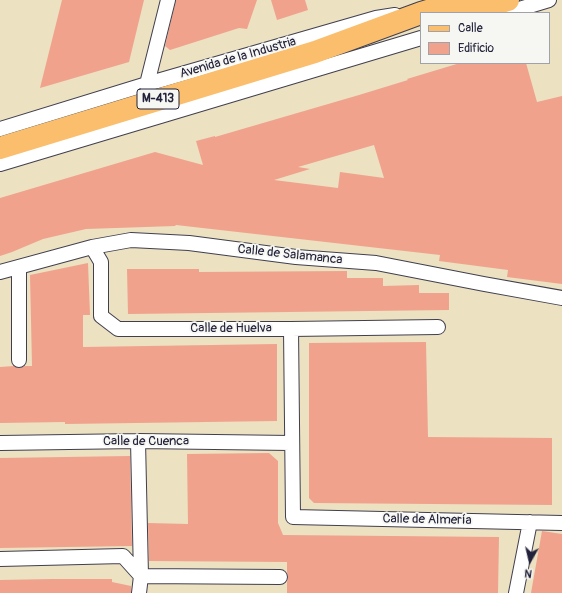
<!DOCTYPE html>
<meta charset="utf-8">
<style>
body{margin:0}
#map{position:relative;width:562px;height:593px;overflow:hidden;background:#ece1c1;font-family:Pangolin,sans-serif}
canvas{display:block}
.legend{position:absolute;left:420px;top:12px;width:130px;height:52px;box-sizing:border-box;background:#f6f6f2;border:1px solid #a1a1a9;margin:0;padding:5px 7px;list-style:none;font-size:12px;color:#22223b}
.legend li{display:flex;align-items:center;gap:8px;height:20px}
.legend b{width:20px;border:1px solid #a1a1a9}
.north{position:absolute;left:510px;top:541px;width:40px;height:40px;-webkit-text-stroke:3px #f6f6f2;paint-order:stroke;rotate:188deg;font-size:11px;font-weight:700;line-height:16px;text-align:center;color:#22223b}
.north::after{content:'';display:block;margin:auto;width:14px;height:18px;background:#22223b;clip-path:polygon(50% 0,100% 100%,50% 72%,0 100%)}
</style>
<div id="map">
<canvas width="562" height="593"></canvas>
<ul class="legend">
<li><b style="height:5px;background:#fabe6d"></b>Calle</li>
<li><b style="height:11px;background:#f0a28d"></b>Edificio</li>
</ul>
<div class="north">N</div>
</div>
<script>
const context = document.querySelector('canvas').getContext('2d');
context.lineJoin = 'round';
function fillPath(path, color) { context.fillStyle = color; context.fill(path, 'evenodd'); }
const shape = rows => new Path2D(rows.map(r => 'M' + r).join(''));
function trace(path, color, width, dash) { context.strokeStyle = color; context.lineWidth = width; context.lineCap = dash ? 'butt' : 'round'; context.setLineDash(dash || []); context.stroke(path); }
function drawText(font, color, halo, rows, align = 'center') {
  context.font = font + ' Pangolin,sans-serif'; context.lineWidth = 3.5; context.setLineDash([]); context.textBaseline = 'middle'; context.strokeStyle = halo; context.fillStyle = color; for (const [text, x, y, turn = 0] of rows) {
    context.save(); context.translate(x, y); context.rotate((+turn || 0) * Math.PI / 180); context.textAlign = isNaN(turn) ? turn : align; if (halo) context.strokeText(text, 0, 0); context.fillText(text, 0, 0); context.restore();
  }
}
const building = shape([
 [62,0,144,0,129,62,40,88],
 [176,0,257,0,247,29,239,28,170,50,165,46],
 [271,0,305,0,308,10,277,20],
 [460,63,526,63,537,102,562,96,562,284,507,277,508,270,439,261,440,255,176,225,175,226,86,229,43,239,12,252,0,256,0,198,155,152,203,165,196,141,215,136,215,137,359,95,408,80,407,79],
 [374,145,384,178,340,172,338,188,274,180,310,169,298,167],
 [88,263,90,315,83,315,83,347,277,344,277,421,65,424,65,422,0,423,0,367,14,366,19,368,25,366,32,366,30,275],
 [127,269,199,269,199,272,347,271,347,278,383,278,383,286,419,285,419,293,449,293,449,310,128,314],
 [426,342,428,437,552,438,552,505,314,503,309,498,309,343],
 [269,453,278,461,278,523,283,535,499,537,498,593,287,593,287,582,288,577,287,572,287,562,149,561,148,523,188,524,187,454],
 [130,456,132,546,0,548,0,458],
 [542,531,562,534,562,593,531,593],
 [52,579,112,579,112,582,131,586,131,593,0,593,0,580]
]);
const street = shape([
 [506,13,549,0],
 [147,84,168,0],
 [0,129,147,84,376,18,395,15],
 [0,164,421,38],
 [92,247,101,262,101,316,118,329,291,329,438,327],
 [19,267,19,360],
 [0,272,92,247,131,240,189,243,296,257,376,263,484,284,562,298],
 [291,329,293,517,562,523],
 [138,441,141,576,139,593],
 [0,443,138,441,291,443],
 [0,559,123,556,141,576,280,577],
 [516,593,530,522]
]);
const primary = shape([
 [421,13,464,0],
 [464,13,508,0],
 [0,148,315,52,421,13]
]);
const shields = [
 [158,99,42]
];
const shieldNames = [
 ["M-413",158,99]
];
const streetNames = [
 ["Avenida de la Industria",238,58,-16],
 ["Calle de Salamanca",290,255,6],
 ["Calle de Huelva",231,329],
 ["Calle de Cuenca",146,442],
 ["Calle de Almería",427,520,1]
];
fillPath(building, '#f0a28d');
trace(street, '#403f4f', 16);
trace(primary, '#403f4f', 24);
trace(street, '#fff', 14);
trace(primary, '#fabe6d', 22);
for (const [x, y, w] of shields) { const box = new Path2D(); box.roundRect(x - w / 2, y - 10, w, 20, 3); context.fillStyle = '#f6f6f2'; context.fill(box); trace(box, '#22223b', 1); }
drawText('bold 12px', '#22223b', null, shieldNames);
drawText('13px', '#22223b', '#f6f6f2', streetNames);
</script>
